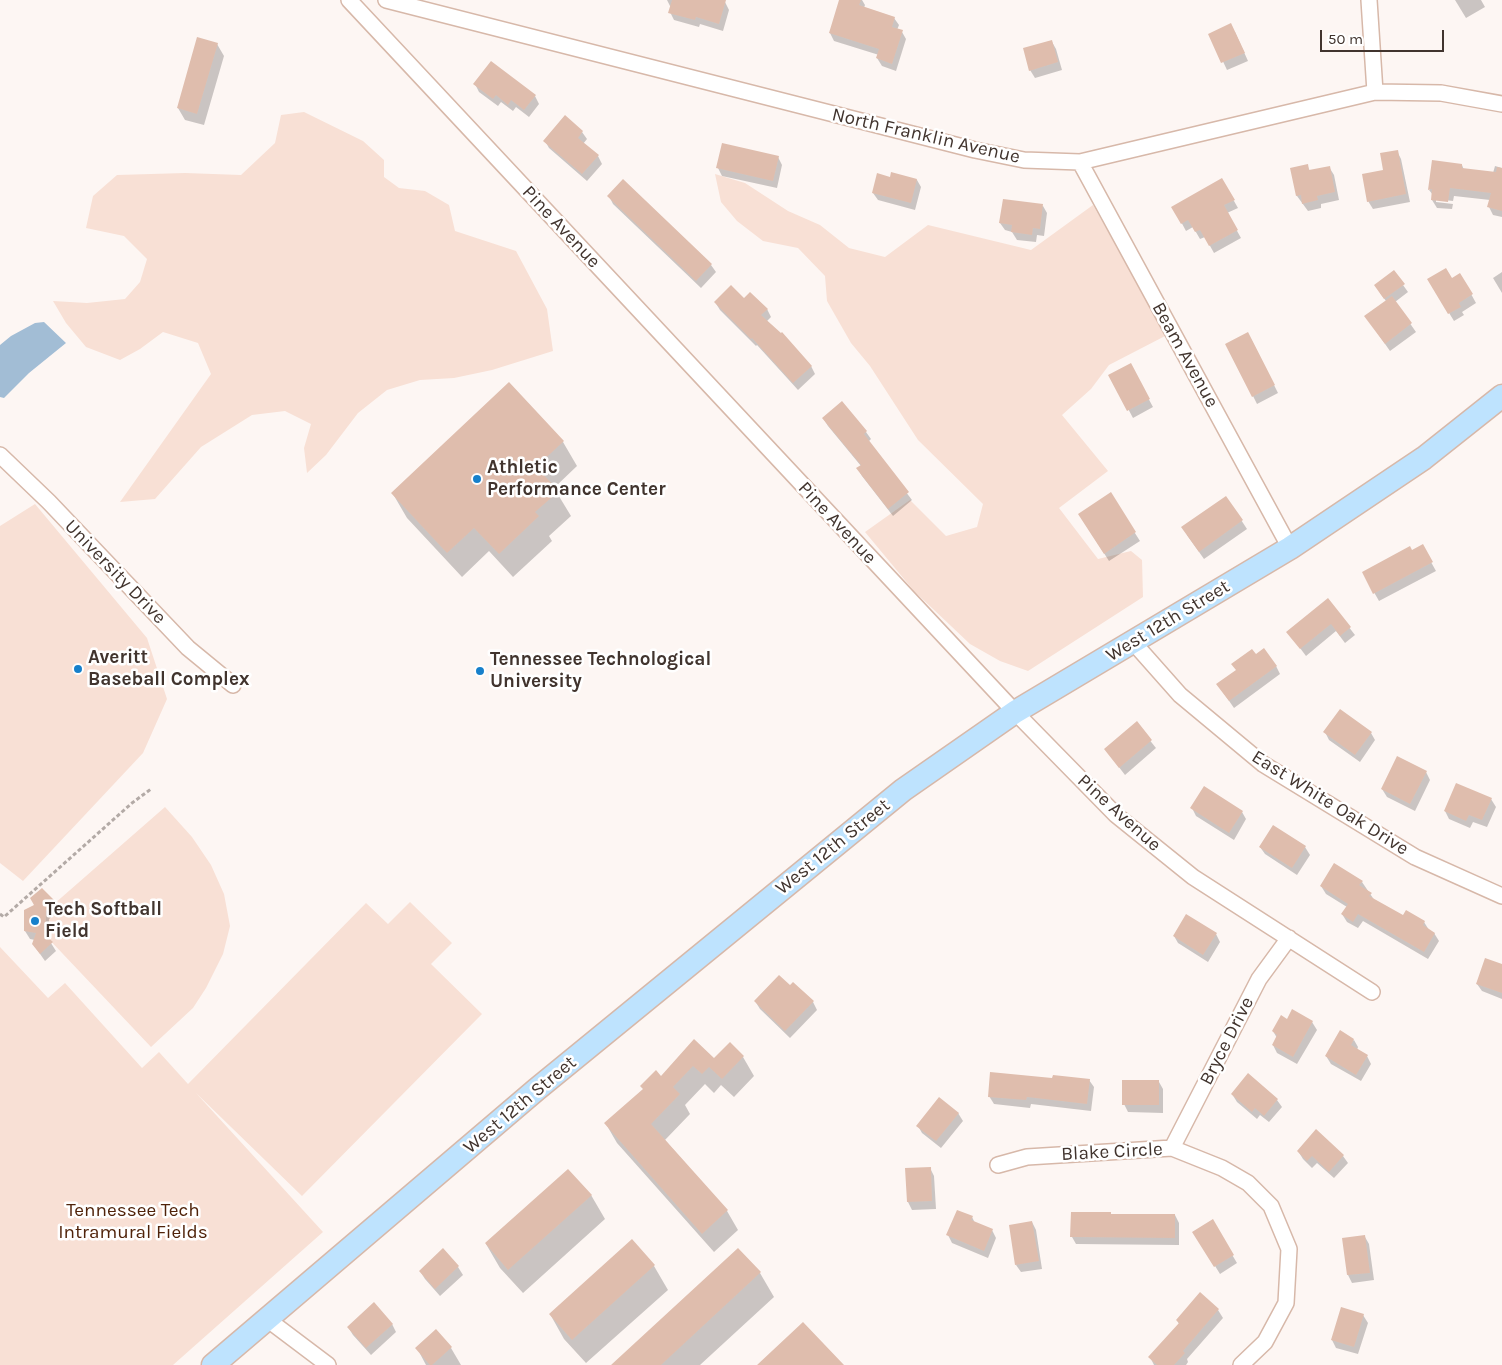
<!DOCTYPE html>
<style>
body{margin:0}
#map{position:relative;width:1502px;height:1365px;overflow:hidden;background:#fdf6f3;font-family:Karla,sans-serif}
canvas{display:block}
.scale{position:absolute;left:1320px;top:30px;width:124px;height:22px;box-sizing:border-box;border:2px solid #41342e;border-top:0;padding-left:6px;font-size:15px;line-height:18px;white-space:nowrap;color:#41342e;-webkit-text-stroke:4px #fff;paint-order:stroke}
</style>
<div id="map">
<canvas width="1502" height="1365"></canvas>
<div class="scale">50 m</div>
</div>
<script>
const context = document.querySelector('canvas').getContext('2d');
context.lineJoin = 'round';
function fillPath(path, color) { context.fillStyle = color; context.fill(path, 'evenodd'); }
const shape = rows => new Path2D(rows.map(r => 'M' + r).join(''));
function trace(path, color, width, dash) { context.strokeStyle = color; context.lineWidth = width; context.lineCap = dash ? 'butt' : 'round'; context.setLineDash(dash || []); context.stroke(path); }
function drawText(font, color, halo, rows, align = 'center') {
  context.font = font + ' Karla,sans-serif'; context.lineWidth = 5; context.setLineDash([]); context.textBaseline = 'middle'; context.strokeStyle = halo; context.fillStyle = color; for (const [text, x, y, turn = 0] of rows) {
    context.save(); context.translate(x, y); context.rotate((+turn || 0) * Math.PI / 180); context.textAlign = isNaN(turn) ? turn : align; if (halo) context.strokeText(text, 0, 0); context.fillText(text, 0, 0); context.restore();
  }
}
const green = shape([
 [304,112,363,141,384,160,384,177,399,188,425,191,449,205,455,231,516,251,547,309,553,351,492,370,454,378,420,380,387,390,358,413,326,455,307,473,304,448,311,424,285,411,252,415,201,447,155,499,120,502,211,374,198,343,163,332,140,349,120,360,86,347,66,323,53,301,87,303,125,299,140,282,147,259,124,236,86,228,93,196,117,175,185,173,241,175,275,143,281,115],
 [715,174,745,183,788,211,820,225,849,248,885,257,928,225,1031,250,1093,205,1167,335,1109,365,1091,389,1062,415,1108,471,1059,508,1098,559,1131,551,1142,560,1143,597,1028,671,1000,661,970,644,914,591,865,532,910,500,946,536,977,527,983,504,918,440,870,366,851,343,827,301,825,276,798,248,763,241,737,221,721,202],
 [35,504,147,638,167,699,143,753,23,881,0,863,0,526],
 [165,807,192,837,211,865,224,894,230,926,223,954,206,988,193,1008,151,1047,45,935,46,911],
 [410,902,452,943,431,964,482,1014,302,1196,196,1093,323,1232,173,1365,0,1365,0,947,48,998,65,983,142,1068,159,1052,188,1084,366,903,388,924]
]);
const water = shape([
 [44,322,66,343,29,373,4,398,0,397,0,345,11,336,35,323]
]);
const shadow = shape([
 [667,0,717,0,725,2,729,10,723,31,700,24,699,27,674,20,670,12,671,8],
 [841,0,862,0,865,5,864,8,894,18,899,25,897,30,902,32,906,39,896,71,882,66,877,58,879,55,834,41,830,33],
 [1455,0,1481,0,1485,7,1466,18],
 [1235,32,1248,61,1227,70,1210,34],
 [1052,42,1056,49,1062,70,1035,78,1030,70],
 [217,44,224,56,204,125,185,120,178,108],
 [475,84,535,96,539,104,529,117,516,107,513,111,501,102,498,106,479,92],
 [582,132,587,139,583,144,598,156,602,164,587,181,549,148,545,141],
 [1397,151,1401,159,1410,202,1373,209,1368,201],
 [778,157,782,165,777,188,722,176,718,168],
 [1307,165,1310,171,1329,167,1334,175,1339,200,1321,204,1321,208,1308,211,1297,196,1291,169],
 [1462,165,1464,170,1493,173,1495,166,1502,168,1502,217,1493,215,1489,207,1490,200,1454,196,1453,201,1436,199,1436,202,1453,204,1452,209,1437,208,1432,200,1433,195,1429,190],
 [891,178,917,180,921,187,915,210,878,200,873,193],
 [1222,180,1238,208,1227,213,1241,238,1214,253,1205,237,1200,239,1193,227,1186,231,1173,207],
 [623,181,711,265,716,272,701,288,613,204,609,196],
 [1043,206,1047,213,1044,236,1037,235,1036,242,1017,240,1012,232,1005,230,1000,223],
 [1502,272,1502,293,1493,278],
 [1460,274,1476,303,1462,312,1464,315,1454,321,1429,280,1451,280],
 [1403,285,1408,292,1395,302,1416,332,1390,351,1366,317,1386,301,1380,293],
 [744,300,767,309,771,317,766,322,811,366,815,374,798,390,757,345,756,346,720,310,715,302],
 [1252,341,1278,393,1257,404,1253,396],
 [1134,372,1153,407,1133,418,1110,375],
 [509,384,563,442,577,466,554,488,571,516,549,536,552,541,513,577,489,551,462,577,407,518,393,494],
 [842,403,866,432,871,439,868,442,912,500,893,516,862,476,858,469,861,466,828,426,823,418],
 [1110,494,1140,541,1109,561,1084,522],
 [1226,497,1247,529,1204,559,1187,535],
 [1422,546,1436,571,1379,601,1363,573],
 [1328,600,1355,635,1345,643,1336,631,1306,656,1288,632],
 [1256,656,1276,666,1280,674,1234,708,1218,685],
 [1136,723,1156,748,1125,775,1105,749],
 [1325,732,1371,733,1375,740,1360,762,1329,740],
 [1426,772,1430,780,1415,811,1387,797,1382,789],
 [1491,799,1496,807,1487,827,1473,822,1470,828,1449,819,1445,811],
 [1192,808,1242,812,1246,819,1234,840,1196,816],
 [1260,847,1305,847,1310,855,1297,875,1265,854],
 [1362,882,1375,901,1403,917,1424,922,1429,930,1434,933,1439,941,1428,959,1363,921,1358,928,1347,922,1342,914,1347,907,1326,894,1321,886],
 [55,903,59,910,49,919,49,940,56,951,45,961,33,944,35,940,30,939,25,931,25,911],
 [1216,934,1220,942,1208,962,1178,943,1174,936],
 [1502,965,1502,999,1482,991,1477,984],
 [790,987,813,1002,817,1010,790,1038,760,1009,755,1001],
 [1287,1020,1312,1022,1317,1030,1297,1064,1277,1053,1273,1045,1277,1038,1273,1031],
 [1354,1040,1358,1047,1357,1050,1367,1056,1371,1064,1361,1081,1331,1064,1326,1056],
 [694,1041,715,1060,743,1057,754,1076,734,1097,721,1085,714,1093,705,1084,685,1105,690,1114,665,1140,727,1211,738,1230,714,1252,617,1143,606,1124,661,1077],
 [1054,1079,1089,1080,1094,1087,1091,1111,1031,1104,1030,1108,994,1104,989,1096],
 [1159,1082,1163,1089,1163,1113,1128,1112,1124,1104],
 [1232,1094,1277,1100,1282,1107,1269,1122,1260,1115,1257,1119,1237,1102],
 [958,1113,963,1121,941,1148,922,1133,918,1126],
 [1298,1151,1343,1156,1348,1163,1334,1178,1317,1163,1312,1168,1303,1159],
 [930,1168,934,1176,936,1209,912,1210,908,1202,907,1169],
 [591,1195,605,1219,523,1293,500,1268,486,1244],
 [1112,1215,1175,1215,1179,1223,1179,1245,1076,1244,1072,1237],
 [972,1217,975,1223,992,1230,996,1238,988,1258,952,1243,948,1235],
 [1212,1221,1237,1263,1220,1274,1194,1232],
 [1032,1222,1036,1230,1042,1269,1021,1272,1016,1265],
 [1365,1237,1369,1244,1374,1280,1352,1283,1348,1275,1343,1239],
 [632,1241,654,1266,668,1290,586,1363,564,1339,550,1314],
 [738,1249,760,1273,774,1297,700,1365,613,1365],
 [443,1250,458,1267,463,1275,440,1296,425,1279,420,1271],
 [1200,1294,1218,1310,1223,1318,1187,1359,1188,1362,1186,1365,1154,1365,1150,1357,1179,1324,1177,1320],
 [1363,1315,1368,1323,1358,1354,1336,1348,1332,1340],
 [392,1324,396,1332,371,1355,353,1335,348,1327],
 [436,1331,451,1348,461,1365,426,1365,417,1348]
]);
const building = shape([
 [672,0,726,0,719,24,696,17,695,20,668,13],
 [839,0,861,0,859,5,895,17,892,27,903,30,892,64,876,58,879,49,829,33],
 [1231,23,1245,53,1221,63,1208,34],
 [197,37,218,43,197,114,177,108],
 [1052,40,1058,62,1029,71,1023,48],
 [491,61,536,95,524,110,511,100,508,105,496,95,493,99,473,84],
 [565,115,583,131,578,138,599,155,582,174,543,141],
 [722,143,779,156,773,181,716,168],
 [1398,150,1406,194,1367,202,1362,174,1383,170,1380,153],
 [1432,160,1462,164,1462,168,1496,172,1497,167,1502,168,1502,211,1487,207,1491,193,1450,188,1448,202,1431,200,1432,189,1428,190],
 [1308,164,1309,170,1330,166,1335,192,1317,196,1318,200,1302,204,1301,195,1296,196,1290,168],
 [891,172,917,179,911,203,872,193,877,173,890,177],
 [1222,178,1235,200,1224,205,1238,230,1209,246,1200,230,1195,232,1188,220,1181,224,1171,207],
 [623,179,712,264,696,281,607,196],
 [1003,199,1043,204,1040,229,1033,228,1032,235,1011,232,1012,225,999,223],
 [1446,268,1452,278,1460,273,1473,294,1459,303,1461,307,1448,314,1427,279],
 [1394,270,1405,284,1384,299,1374,285],
 [731,285,744,298,750,292,768,309,761,315,781,333,782,332,812,366,793,383,752,338,751,339,714,302],
 [1392,296,1412,323,1385,344,1364,316],
 [1248,332,1275,385,1252,397,1225,344],
 [1131,363,1150,399,1127,411,1108,375],
 [509,382,564,441,536,467,559,491,535,512,539,516,499,554,474,528,447,553,391,493],
 [842,401,867,431,864,434,909,492,888,509,856,468,861,465,822,418],
 [1111,492,1136,532,1104,554,1078,514],
 [1226,496,1243,520,1199,552,1181,527],
 [1423,544,1433,562,1373,594,1362,572,1410,546,1412,550],
 [1328,598,1351,627,1340,636,1331,624,1300,649,1286,632],
 [1264,648,1277,666,1229,701,1216,684,1236,670,1231,664,1252,649,1256,654],
 [1340,709,1372,732,1355,755,1323,732],
 [1137,721,1152,740,1119,768,1104,749],
 [1397,756,1427,771,1410,804,1381,789],
 [1456,783,1492,798,1482,820,1469,815,1466,821,1444,811],
 [1204,786,1243,811,1229,833,1190,808],
 [1273,825,1306,846,1292,868,1259,847],
 [1334,863,1363,881,1359,885,1372,893,1369,896,1403,915,1406,910,1425,921,1423,925,1435,933,1424,952,1358,914,1353,922,1341,914,1348,904,1320,886],
 [42,888,56,902,46,911,45,935,53,942,40,954,32,944,36,933,24,931,24,910,34,905,30,898],
 [1186,914,1217,933,1203,955,1173,936],
 [1485,958,1502,964,1502,993,1476,984],
 [779,975,790,985,793,982,814,1001,785,1031,754,1001],
 [1292,1009,1313,1021,1293,1057,1272,1045,1277,1035,1272,1031,1281,1015,1287,1019],
 [1340,1030,1354,1039,1351,1045,1368,1055,1356,1075,1325,1056],
 [694,1039,714,1058,730,1042,744,1056,722,1079,709,1067,702,1074,693,1066,673,1087,680,1094,651,1124,728,1210,702,1234,604,1123,643,1089,640,1086,656,1070,661,1076],
 [990,1072,1052,1078,1053,1075,1090,1079,1087,1104,1027,1097,1026,1100,988,1097],
 [1248,1073,1278,1099,1264,1116,1255,1108,1252,1112,1231,1094],
 [1122,1080,1159,1080,1159,1105,1122,1105],
 [939,1097,959,1113,936,1141,916,1126],
 [1316,1129,1344,1155,1329,1172,1312,1156,1307,1161,1297,1151],
 [931,1167,932,1201,907,1202,905,1168],
 [568,1169,592,1195,508,1270,485,1243],
 [957,1210,973,1216,971,1220,993,1229,984,1251,946,1235],
 [1071,1212,1111,1212,1111,1214,1175,1214,1175,1238,1070,1237],
 [1213,1219,1234,1255,1214,1267,1192,1232],
 [1032,1221,1039,1261,1015,1265,1009,1225],
 [1365,1235,1370,1273,1347,1275,1342,1238],
 [632,1239,655,1265,572,1340,549,1314],
 [443,1248,459,1266,435,1289,419,1271],
 [738,1248,761,1272,661,1365,611,1365],
 [1200,1292,1219,1309,1183,1351,1185,1353,1174,1365,1157,1365,1148,1357,1179,1323,1176,1320],
 [374,1302,393,1324,366,1348,347,1327],
 [1341,1307,1364,1314,1354,1347,1331,1340],
 [803,1322,844,1365,757,1365],
 [436,1329,452,1347,432,1365,430,1365,415,1348]
]);
const path = shape([
 [0,914,4,917,132,803,151,789]
]);
const street = shape([
 [349,0,1015,712,1116,815,1193,877,1372,992],
 [386,0,975,150,1024,160,1080,162,1375,92,1441,93,1502,104],
 [1369,0,1375,92],
 [1080,162,1290,548],
 [0,455,49,502,188,648,233,685],
 [1133,642,1180,695,1263,764,1415,857,1502,896],
 [1172,1148,1259,979,1289,938],
 [998,1165,1027,1157,1172,1148,1222,1168,1248,1183,1271,1206,1289,1249,1286,1303,1265,1342,1241,1365],
 [267,1319,328,1365]
]);
const secondary = shape([
 [213,1365,537,1089,903,790,1015,712,1290,548,1424,458,1502,396]
]);
const markers = [
 [477,479,5,"#1780cb"],
 [78,669,5,"#1780cb"],
 [480,671,5,"#1780cb"],
 [35,921,5,"#1780cb"]
];
const streetNames = [
 ["North Franklin Avenue",926,136,13],
 ["Pine Avenue",561,227,47],
 ["Beam Avenue",1185,355,61],
 ["Pine Avenue",837,523,47],
 ["University Drive",115,572,46],
 ["West 12th Street",1168,621,-31],
 ["East White Oak Drive",1330,803,32],
 ["Pine Avenue",1119,813,42],
 ["West 12th Street",833,847,-39],
 ["Bryce Drive",1227,1041,-63],
 ["West 12th Street",520,1105,-40],
 ["Blake Circle",1112,1152,-3]
];
const poiNames = [
 ["Athletic",487,468],
 ["Performance Center",487,490],
 ["Averitt",88,658],
 ["Baseball Complex",88,680],
 ["Tennessee Technological",490,660],
 ["University",490,682],
 ["Tech Softball",45,910],
 ["Field",45,932]
];
const parkNames = [
 ["Tennessee Tech",133,1211],
 ["Intramural Fields",133,1233]
];
fillPath(green, '#f8e0d5');
fillPath(water, '#a2bdd5');
fillPath(shadow, '#0003');
fillPath(building, '#dfbdad');
trace(street, '#d7b8a9', 18);
trace(secondary, '#d7b8a9', 25);
trace(path, '#b3aaa6', 3, [4, 2.5]);
trace(street, '#fff', 15);
trace(secondary, '#bee3fe', 22);
for (const [x, y, r, color] of markers) { const dot = new Path2D(); dot.arc(x, y, r, 0, 2 * Math.PI); context.fillStyle = color; context.fill(dot); trace(dot, '#fff', 2); }
drawText('19px', '#41342e', '#fff', streetNames);
drawText('bold 19px', '#41342e', '#fff', poiNames, 'left');
drawText('19px', '#50230a', '#fff', parkNames);
</script>
